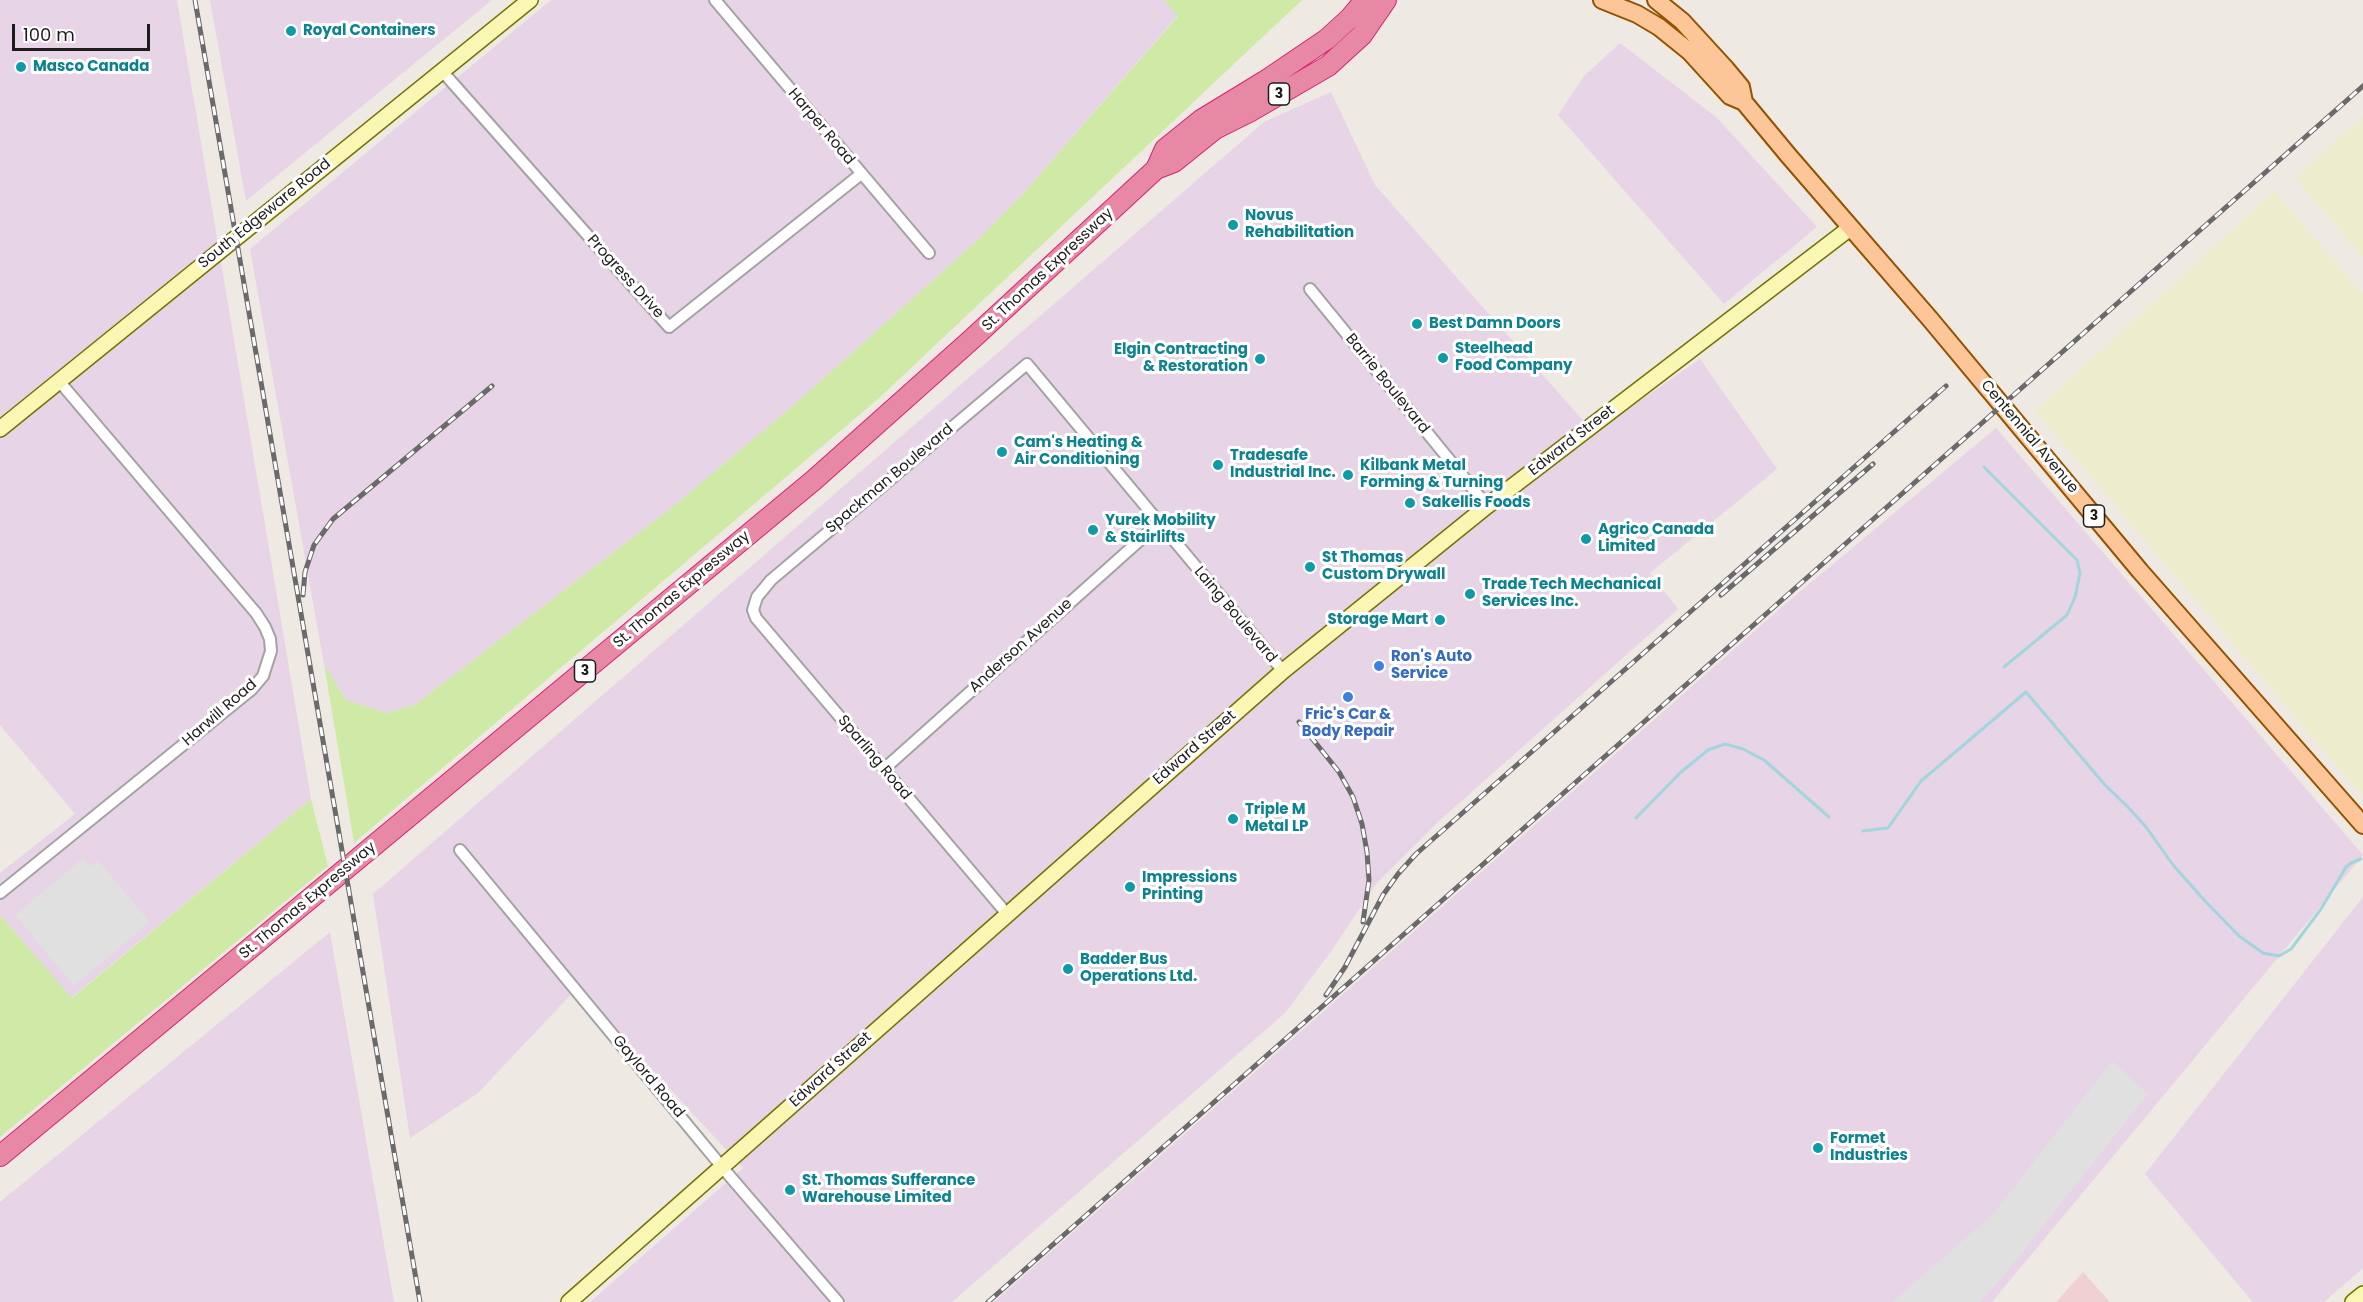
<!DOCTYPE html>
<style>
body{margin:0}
#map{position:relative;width:2363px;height:1302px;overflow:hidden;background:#eee9e2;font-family:Poppins,sans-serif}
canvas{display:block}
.scale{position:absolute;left:12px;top:24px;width:138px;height:27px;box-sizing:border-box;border:3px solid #1c1c1c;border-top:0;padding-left:8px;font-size:18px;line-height:21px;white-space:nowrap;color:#1c1c1c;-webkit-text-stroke:4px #fff;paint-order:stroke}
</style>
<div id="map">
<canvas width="2363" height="1302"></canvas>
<div class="scale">100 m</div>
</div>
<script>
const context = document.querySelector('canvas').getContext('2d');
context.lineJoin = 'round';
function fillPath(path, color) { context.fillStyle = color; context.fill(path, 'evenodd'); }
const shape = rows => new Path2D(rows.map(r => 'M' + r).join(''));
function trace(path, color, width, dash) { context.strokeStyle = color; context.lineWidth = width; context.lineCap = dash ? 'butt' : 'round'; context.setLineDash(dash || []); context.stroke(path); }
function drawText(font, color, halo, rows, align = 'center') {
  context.font = font + ' Poppins,sans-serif'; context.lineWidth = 6; context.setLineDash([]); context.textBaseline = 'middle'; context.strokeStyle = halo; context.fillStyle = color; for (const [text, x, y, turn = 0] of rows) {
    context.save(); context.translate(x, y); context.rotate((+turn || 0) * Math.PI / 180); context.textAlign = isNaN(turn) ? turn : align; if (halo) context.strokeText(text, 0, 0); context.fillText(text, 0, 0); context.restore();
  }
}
const commercial = shape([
 [2083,1272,2110,1302,2056,1302]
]);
const industrial = shape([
 [0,0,177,0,311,799,71,998,0,915,0,873,75,814,0,725],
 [210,0,492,0,246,201],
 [551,0,1164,0,1178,15,1021,196,981,237,794,405,670,509,416,704,387,713,346,700,324,664,250,249],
 [1620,43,1716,117,1817,227,1724,304,1558,115,1584,76],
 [1331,92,1375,185,1594,433,1700,359,1777,469,1650,573,1678,609,1439,821,1376,884,1332,950,1285,1013,952,1302,590,1302,743,1168,577,988,478,1093,410,1138,373,894,1264,122],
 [1996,428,2363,855,1992,1302,994,1302,1783,606],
 [2363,897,2363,1268,2324,1302,2253,1302,2145,1174],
 [330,932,394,1302,0,1302,0,1202]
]);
const farmland = shape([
 [2363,116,2363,258,2295,177],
 [2274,191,2363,294,2363,797,2035,411]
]);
const grass = shape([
 [1164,0,1302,0,878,399,354,843,324,664,346,700,387,713,416,704,670,509,794,405,981,237,1021,196,1178,16],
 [311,799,328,866,0,1137,0,915,72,998]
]);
const parking = shape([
 [83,858,90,866,98,860,150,922,74,986,15,915],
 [2112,1061,2148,1094,2002,1278,1980,1302,1892,1302,1993,1214]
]);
const stream = shape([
 [1984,467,2077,560,2080,573,2075,597,2067,615,2004,667],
 [1636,818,1680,773,1708,750,1725,744,1743,749,1764,760,1829,817],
 [1863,831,1888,828,1921,781,2026,692,2105,785,2127,806,2146,827,2173,865,2206,902,2239,936,2263,953,2279,956,2291,949,2321,909,2346,867,2351,863,2361,859]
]);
const street = shape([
 [715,0,929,253],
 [442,71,669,327,861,174],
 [1310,289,1487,506],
 [884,769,1158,524],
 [460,850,722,1167,838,1302],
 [0,893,252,689,263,676,271,651,270,639,265,627,256,613,59,381],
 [1007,914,756,618,753,610,757,597,771,580,1027,364,1283,671]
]);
const secondary = shape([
 [0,429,530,0],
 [569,1302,1283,671,1487,506,1850,228],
 [2353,1302,2363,1294]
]);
const primary = shape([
 [1602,0,1637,14,1659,27,1690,52,1730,96,1744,102],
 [1656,0,1682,21,1726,69,1741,87,1744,102,1788,155,1930,319,2140,571,2363,825]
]);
const highway = shape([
 [1156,169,1165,149,1201,120,1265,81,1327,39,1350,18,1365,0],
 [0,1156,814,480,972,339,1156,169,1174,162,1215,129,1249,112,1328,66,1362,35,1386,0]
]);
const rail = shape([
 [195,0,420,1302],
 [303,595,305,572,314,545,333,519,492,386],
 [1721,595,1873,464],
 [1299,722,1339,772,1353,797,1362,824,1367,852,1369,880,1363,922],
 [1326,995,1345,967,1383,895,1398,874,1416,854,1946,386],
 [988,1302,2363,86]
]);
const markers = [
 [291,31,6,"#0f9aa8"],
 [21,67,6,"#0f9aa8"],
 [1233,225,6,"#0f9aa8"],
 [1417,324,6,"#0f9aa8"],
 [1443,358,6,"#0f9aa8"],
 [1260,359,6,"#0f9aa8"],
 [1002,452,6,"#0f9aa8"],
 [1218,465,6,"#0f9aa8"],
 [1348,475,6,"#0f9aa8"],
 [1410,503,6,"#0f9aa8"],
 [1093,530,6,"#0f9aa8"],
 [1586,539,6,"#0f9aa8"],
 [1310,567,6,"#0f9aa8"],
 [1470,594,6,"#0f9aa8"],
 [1440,620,6,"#0f9aa8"],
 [1379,666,6,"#3f7fe0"],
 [1348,697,6,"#3f7fe0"],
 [1233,819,6,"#0f9aa8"],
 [1130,887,6,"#0f9aa8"],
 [1068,969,6,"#0f9aa8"],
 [1818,1148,6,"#0f9aa8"],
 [790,1190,6,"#0f9aa8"]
];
const shields = [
 [1279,94,21],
 [2094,516,21],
 [585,671,21]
];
const shieldNames = [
 ["3",1279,94],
 ["3",2094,516],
 ["3",585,671]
];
const cultureNames = [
 ["Royal Containers",303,31],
 ["Masco Canada",33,67],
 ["Novus",1245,216],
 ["Rehabilitation",1245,233],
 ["Best Damn Doors",1429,324],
 ["Steelhead",1455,349],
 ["Food Company",1455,366],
 ["Elgin Contracting",1248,350,"right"],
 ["& Restoration",1248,367,"right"],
 ["Cam's Heating &",1014,443],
 ["Air Conditioning",1014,460],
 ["Tradesafe",1230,456],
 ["Industrial Inc.",1230,473],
 ["Kilbank Metal",1360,466],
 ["Forming & Turning",1360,483],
 ["Sakellis Foods",1422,503],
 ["Yurek Mobility",1105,521],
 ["& Stairlifts",1105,538],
 ["Agrico Canada",1598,530],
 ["Limited",1598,547],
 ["St Thomas",1322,558],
 ["Custom Drywall",1322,575],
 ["Trade Tech Mechanical",1482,585],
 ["Services Inc.",1482,602],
 ["Storage Mart",1428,620,"right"],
 ["Triple M",1245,810],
 ["Metal LP",1245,827],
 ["Impressions",1142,878],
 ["Printing",1142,895],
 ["Badder Bus",1080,960],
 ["Operations Ltd.",1080,977],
 ["Formet",1830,1139],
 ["Industries",1830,1156],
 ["St. Thomas Sufferance",802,1181],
 ["Warehouse Limited",802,1198]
];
const streetNames = [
 ["Harper Road",821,127,50],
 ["South Edgeware Road",265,214,-39],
 ["St. Thomas Expressway",1048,270,-43],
 ["Progress Drive",625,277,48],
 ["Barrie Boulevard",1387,384,51],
 ["Centennial Avenue",2029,437,50],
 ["Edward Street",1572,441,-38],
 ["Spackman Boulevard",890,479,-40],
 ["St. Thomas Expressway",682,590,-40],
 ["Laing Boulevard",1235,615,50],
 ["Anderson Avenue",1021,646,-42],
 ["Harwill Road",220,713,-41],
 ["Edward Street",1195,748,-41],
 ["Sparling Road",874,758,50],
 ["St. Thomas Expressway",308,901,-40],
 ["Edward Street",831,1070,-42],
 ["Gaylord Road",648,1077,50]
];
const shopNames = [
 ["Ron's Auto",1391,657],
 ["Service",1391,674],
 ["Fric's Car &",1348,715,"center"],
 ["Body Repair",1348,732,"center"]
];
fillPath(commercial, '#f0d0d3');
fillPath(industrial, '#e7d4e6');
fillPath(farmland, '#edeccc');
fillPath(grass, '#cfeaa6');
fillPath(parking, '#e0e0e0');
trace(stream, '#a1d6dd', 3);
trace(street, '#a3a3a3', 14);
trace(secondary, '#747303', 18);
trace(primary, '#955300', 20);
trace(highway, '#da2175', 22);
trace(street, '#fff', 10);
trace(secondary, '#faf6b4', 15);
trace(primary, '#fdc698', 16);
trace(highway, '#e788a4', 20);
trace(rail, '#6a6a6a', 5);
trace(rail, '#fff', 3, [9]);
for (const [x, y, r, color] of markers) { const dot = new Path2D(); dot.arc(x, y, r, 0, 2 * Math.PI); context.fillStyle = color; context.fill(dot); trace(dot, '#fff', 2); }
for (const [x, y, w] of shields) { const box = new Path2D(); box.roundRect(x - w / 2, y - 11, w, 22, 4.5); context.fillStyle = '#fff'; context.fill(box); trace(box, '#1c1c1c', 1.5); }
drawText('bold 14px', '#1c1c1c', null, shieldNames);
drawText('bold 15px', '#0d838f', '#fff', cultureNames, 'left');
drawText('15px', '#1c1c1c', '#fff', streetNames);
drawText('bold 15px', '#366cbe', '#fff', shopNames, 'left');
</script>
